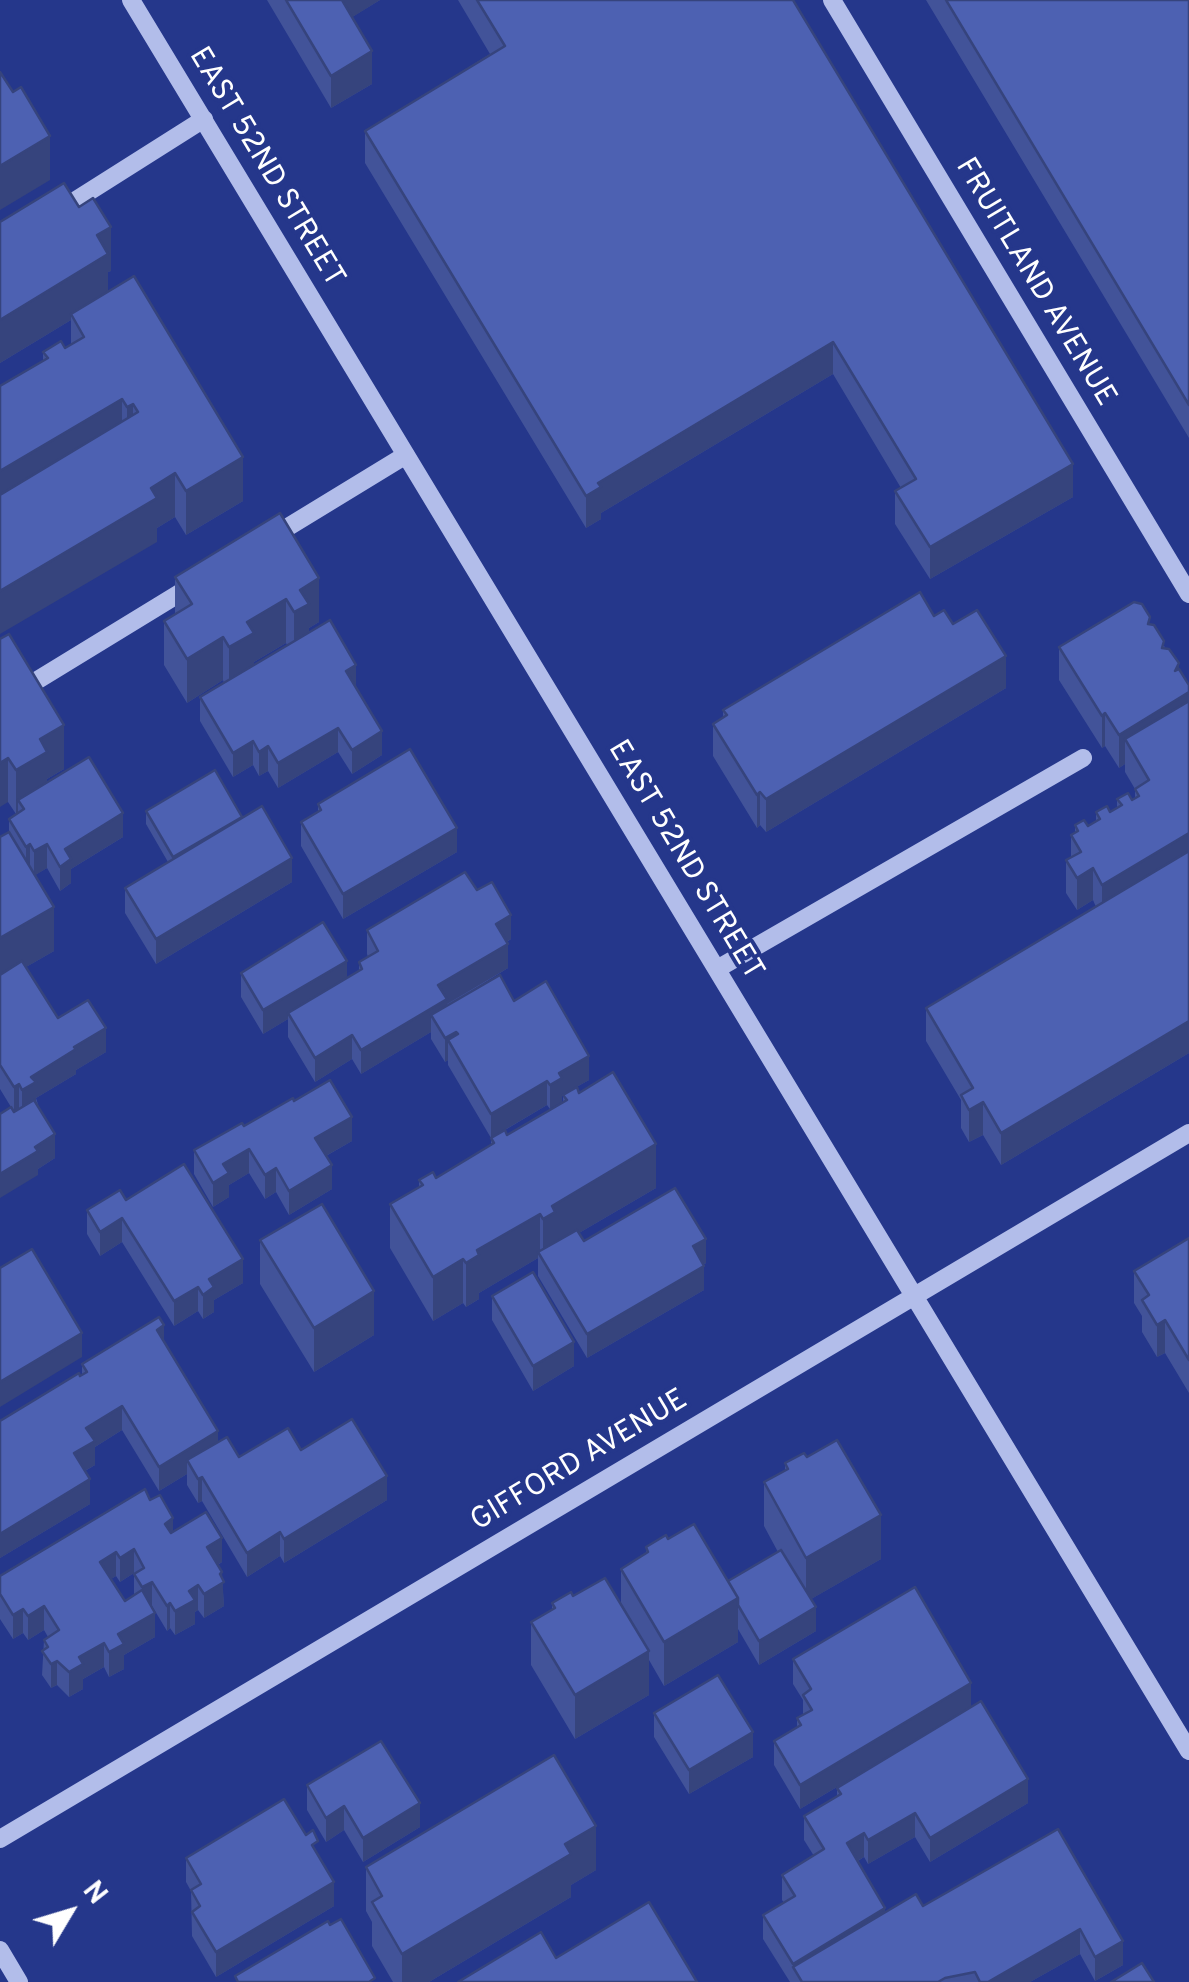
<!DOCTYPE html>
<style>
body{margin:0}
#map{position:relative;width:1189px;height:1982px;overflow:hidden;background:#25378b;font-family:Overpass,sans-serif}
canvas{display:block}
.north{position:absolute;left:20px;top:1862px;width:100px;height:100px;-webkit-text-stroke:8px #25378b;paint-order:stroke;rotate:52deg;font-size:28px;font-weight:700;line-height:40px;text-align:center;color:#fff}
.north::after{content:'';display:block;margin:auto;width:35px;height:45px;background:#fff;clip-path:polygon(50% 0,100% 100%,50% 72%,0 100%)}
</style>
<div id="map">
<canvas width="1189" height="1982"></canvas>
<div class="north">N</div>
</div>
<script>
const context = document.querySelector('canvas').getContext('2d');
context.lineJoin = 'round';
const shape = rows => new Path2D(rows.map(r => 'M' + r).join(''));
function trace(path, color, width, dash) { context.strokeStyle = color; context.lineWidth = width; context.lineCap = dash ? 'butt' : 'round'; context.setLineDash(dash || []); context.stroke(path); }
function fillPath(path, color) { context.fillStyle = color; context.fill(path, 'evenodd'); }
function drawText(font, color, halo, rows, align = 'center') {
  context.font = font + ' Overpass,sans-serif'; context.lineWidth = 8; context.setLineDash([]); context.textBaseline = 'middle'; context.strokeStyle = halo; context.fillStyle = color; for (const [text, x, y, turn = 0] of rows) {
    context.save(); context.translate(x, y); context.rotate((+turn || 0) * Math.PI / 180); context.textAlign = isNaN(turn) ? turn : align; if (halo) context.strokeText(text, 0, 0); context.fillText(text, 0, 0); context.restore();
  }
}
const minor = shape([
 [131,0,1189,1751],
 [832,0,1189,594],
 [57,212,204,119],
 [270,538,406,455],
 [36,681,193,585],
 [717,969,1083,758],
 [0,1839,1189,1133],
 [0,1950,19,1982]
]);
const wall = shape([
 [267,0,380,0,352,17,372,84,331,108],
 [458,0,793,0,1073,497,930,579,895,524,895,491,901,488,833,374,601,513,601,519,586,528,365,163,365,131,490,54],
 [926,0,1189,0,1189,438],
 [0,222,111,271,108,272,108,292,243,501,186,535,175,517,157,528,157,542,43,361,43,352,65,348,71,344,71,320,0,363],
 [280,513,319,622,309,628,309,633,356,688,382,755,352,774,338,752,278,788,268,771,259,776,253,765,233,777,200,721,200,697,224,683,223,680,187,703,164,665,164,621,175,614,175,577],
 [286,643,287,645,254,665,254,662],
 [934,616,953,624,1006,688,766,832,760,825,757,828,713,756,713,724,723,718,723,710],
 [1150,624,1189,685,1189,1053,1001,1165,983,1135,969,1142,961,1128,961,1100,926,1041,926,1008,1096,907,1093,900,1077,910,1066,893,1066,860,1071,858,1071,835,1075,833,1075,825,1088,826,1096,821,1096,812,1110,812,1117,808,1117,799,1132,800,1135,798,1135,789,1125,772,1125,764,1119,768,1105,746,1102,748,1059,680,1059,647],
 [0,639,64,769,47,779,47,783,123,837,71,869,71,883,60,891,47,868,35,875,54,951,26,967,58,1018,106,1052,76,1070,76,1074,36,1098,55,1158,38,1169,38,1175,11,1107,0,1089,0,837,9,832,9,819,16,814,8,802],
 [318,804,457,852,343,919,301,846,301,822,318,812],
 [146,811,242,817,292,882,156,964,125,913,125,888,168,862,146,824],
 [477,890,511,939,507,942,508,968,447,1006,514,1001,589,1080,562,1095,550,1109,547,1105,505,1130,507,1135,563,1102,563,1095,579,1093,656,1188,579,1233,584,1241,706,1263,703,1265,704,1290,587,1358,538,1276,538,1258,479,1293,479,1299,466,1307,463,1303,433,1321,390,1248,390,1204,419,1187,419,1180,436,1178,491,1145,491,1138,448,1065,448,1060,445,1062,431,1039,431,1032,361,1074,352,1059,315,1082,288,1037,288,1019,263,1034,241,997,241,973,347,978,359,971,359,962,368,957,367,954,367,930],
 [294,1101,352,1141,326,1156,332,1189,289,1215,276,1192,265,1199,249,1173,229,1185,229,1197,213,1207,194,1174,194,1150],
 [126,1200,243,1283,214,1300,214,1312,203,1319,198,1311,174,1326,122,1242,100,1256,87,1234,87,1210],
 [1189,1238,1189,1393,1165,1353,1157,1357,1142,1332,1142,1316,1134,1303,1134,1271],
 [260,1240,374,1335,314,1372,260,1284],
 [492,1296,574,1366,533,1391,492,1320],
 [164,1342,218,1442,239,1457,301,1450,387,1500,284,1563,280,1556,247,1577,202,1501,198,1503,187,1485,187,1474,159,1491,122,1430,95,1447,95,1465,85,1471,90,1504,0,1558,0,1421,82,1374,82,1364],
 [785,1463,881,1559,811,1599,816,1631,759,1665,738,1629,738,1642,664,1686,649,1660,649,1695,575,1739,531,1665,531,1622,552,1610,552,1603,573,1596,621,1604,621,1569,646,1554,646,1547,668,1539,728,1581,778,1552,764,1526,764,1482,785,1470],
 [150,1500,173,1531,222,1562,218,1565,222,1579,224,1606,204,1618,198,1610,195,1612,195,1624,175,1635,170,1628,167,1631,152,1606,155,1637,124,1655,124,1669,109,1677,104,1667,83,1679,83,1689,69,1697,57,1685,51,1688,42,1675,44,1640,48,1637,44,1630,28,1640,23,1633,13,1639,0,1619,0,1576],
 [134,1573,134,1596,125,1601,111,1579,116,1576,120,1582],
 [793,1659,971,1707,1028,1803,930,1862,915,1837,868,1864,864,1857,858,1861,885,1912,923,1906,1058,1829,1123,1965,1095,1981,1080,1954,1030,1982,790,1982,763,1939,763,1915,784,1903,782,1900,782,1875,814,1856,804,1840,804,1816,837,1796,837,1788,921,1737,800,1809,774,1765,774,1741,797,1727,797,1718,803,1715,803,1700,793,1684],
 [654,1713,753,1757,689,1794,654,1737],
 [307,1785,420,1827,363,1862,344,1830,326,1842,307,1810],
 [318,1855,334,1906,216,1977,192,1936,191,1891,186,1882,186,1858],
 [366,1867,596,1870,571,1885,571,1897,429,1982,393,1982,372,1946,372,1922,366,1911]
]);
const shadedWall = shape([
 [338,0,380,0,338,26],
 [372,51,372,84,331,108,331,76],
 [50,136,50,180,0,210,0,166],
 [111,227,111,271,108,272,108,298,71,314,71,320,0,363,0,320,97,235],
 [833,342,833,374,601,513,601,519,586,528,586,496,598,483],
 [122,399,122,443,0,515,0,471],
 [133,404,133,448,127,451,127,407],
 [243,457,243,501,186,535,186,491],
 [1073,464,1073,497,930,579,930,547],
 [175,473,175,517,157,528,157,542,0,634,0,591,151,488],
 [319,578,319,622,309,628,309,647,294,656,294,612,300,590],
 [286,599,286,643,254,662,254,677,229,691,229,647,247,622],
 [223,637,223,680,187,703,187,659],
 [1006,656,1006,688,766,832,766,799],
 [1179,663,1179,696,1189,692,1189,725,1125,739,1125,764,1119,768,1119,735,1175,671],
 [356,665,356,689,346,671],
 [1105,713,1105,746,1102,748,1102,716],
 [64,725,64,769,47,779,47,796,18,800,18,812,16,814,16,770,40,739],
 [338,728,338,752,278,788,278,763],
 [382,731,382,755,352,774,352,750],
 [253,741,253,765,233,777,233,753],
 [268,746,268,771,259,776,259,752],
 [8,758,8,802,0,807,0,763],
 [760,792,760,825,757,828,757,795],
 [123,813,123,837,71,869,71,883,60,891,60,867,65,849],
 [457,828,457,852,343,919,343,894],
 [1189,833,1189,866,1102,917,1102,885],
 [30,844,30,869,26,871,26,847],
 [47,844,47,868,34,876,34,851],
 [292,858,292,882,156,964,156,939],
 [1093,868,1093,900,1077,910,1077,878],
 [54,907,54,951,0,982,0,938],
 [511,915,511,939,496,948,496,924],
 [508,944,508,968,447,1004,447,1023,431,1015,431,1032,361,1074,361,1050,438,985],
 [347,961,347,985,288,1013,288,1019,263,1034,263,1010],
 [1189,1021,1189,1053,1001,1165,1001,1133],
 [106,1028,106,1052,76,1070,76,1074,36,1098,36,1106,22,1114,22,1090,31,1077,74,1047],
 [456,1032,456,1054,448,1040,448,1060,445,1062,445,1038],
 [352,1035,352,1059,315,1082,315,1058],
 [589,1056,589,1080,562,1095,562,1102,550,1109,550,1085,559,1073],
 [547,1081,547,1105,491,1138,491,1114],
 [19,1084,19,1108,14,1111,14,1087],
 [983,1102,983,1135,969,1142,969,1110],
 [352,1117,352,1141,315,1162,315,1138],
 [55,1134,55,1158,38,1169,38,1175,0,1198,0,1174,35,1147],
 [656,1144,656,1188,555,1247,543,1260,543,1219,552,1206],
 [249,1149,249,1173,229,1185,229,1197,213,1207,213,1183,223,1164],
 [332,1165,332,1189,289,1215,289,1191],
 [276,1168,276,1192,265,1199,265,1175],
 [540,1214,540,1255,538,1252,538,1258,479,1293,479,1299,466,1307,466,1263,477,1250],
 [122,1218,122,1242,100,1256,100,1232],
 [706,1239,706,1263,693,1270,693,1246],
 [243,1259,243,1283,214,1300,214,1312,203,1319,203,1295,209,1279],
 [463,1259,463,1303,433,1321,433,1277],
 [704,1266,704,1290,587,1358,587,1334],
 [198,1287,198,1311,174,1326,174,1301],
 [374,1291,374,1335,314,1372,314,1328],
 [1165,1320,1165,1353,1157,1357,1157,1325],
 [164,1325,164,1350,157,1330],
 [82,1333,82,1357,0,1407,0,1382],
 [574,1342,574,1366,533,1391,533,1366],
 [122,1406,122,1430,95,1447,95,1465,74,1477,74,1453,86,1428],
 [218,1431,218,1455,187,1460,187,1474,159,1491,159,1467],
 [387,1476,387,1500,284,1563,284,1539],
 [202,1477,202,1501,198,1503,198,1479],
 [90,1479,90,1504,0,1558,0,1534],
 [881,1515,881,1559,806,1602,806,1558],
 [173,1518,173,1543,165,1524],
 [280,1532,280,1556,247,1577,247,1553],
 [222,1538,222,1562,207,1571,207,1547],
 [134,1549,134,1573,120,1582,120,1558],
 [116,1552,116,1576,100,1586,100,1562],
 [222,1572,224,1606,204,1618,204,1594],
 [152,1582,152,1606,142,1611,142,1587],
 [198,1585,198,1610,195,1612,195,1624,175,1635,175,1611,189,1591],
 [738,1598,738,1642,664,1686,664,1642],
 [170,1603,170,1628,167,1631,167,1606],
 [44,1606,44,1630,28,1640,28,1616],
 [816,1607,816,1631,759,1665,759,1641],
 [23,1609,23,1633,13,1639,13,1615],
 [155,1613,155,1637,124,1655,124,1669,109,1677,109,1652,118,1634],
 [104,1643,104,1667,83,1679,83,1689,69,1697,69,1672,79,1657],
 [649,1651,649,1695,575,1739,575,1695],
 [57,1661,57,1685,51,1688,51,1664],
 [971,1683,971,1707,800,1809,800,1785],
 [753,1732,753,1757,689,1794,689,1770],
 [1028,1779,1028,1803,930,1862,930,1838],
 [420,1803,420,1827,363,1862,363,1838],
 [344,1806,344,1830,326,1842,326,1818],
 [915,1813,915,1837,868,1864,868,1840],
 [596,1826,596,1870,571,1885,571,1897,429,1982,402,1982,402,1954,565,1844],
 [864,1833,864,1857,847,1867,847,1843],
 [334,1882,334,1906,216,1977,216,1952],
 [885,1908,885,1932,793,1968,793,1964],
 [1080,1929,1080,1954,1030,1982,988,1982],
 [1123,1941,1123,1965,1095,1981,1095,1957]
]);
const building = shape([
 [286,0,342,0,372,51,331,76,286,0],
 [477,0,793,0,1073,464,930,547,895,491,916,479,833,342,598,483,601,487,586,496,365,131,505,46,477,0],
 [946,0,1189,0,1189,405,946,0],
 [0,72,13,92,21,87,50,136,0,166,0,72],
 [64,183,79,207,93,198,111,227,97,235,108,254,0,320,0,222,64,183],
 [134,276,243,457,186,491,175,473,151,488,157,498,0,591,0,495,138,412,133,404,127,407,122,399,0,471,0,386,48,358,43,352,61,341,65,348,84,337,71,314,134,276],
 [280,513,319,578,300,590,309,604,294,612,286,599,247,622,254,633,229,647,223,637,187,659,164,621,192,604,175,577,280,513],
 [920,592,934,616,944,610,953,624,977,610,1006,656,766,799,760,792,757,795,713,724,727,715,723,710,920,592],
 [1134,602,1142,604,1150,617,1148,624,1154,625,1164,641,1162,648,1169,649,1179,663,1175,671,1179,669,1189,685,1189,692,1119,735,1105,713,1102,716,1059,647,1134,602],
 [330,620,356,665,346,671,382,731,352,750,338,728,278,763,268,746,259,752,253,741,233,753,200,697,330,620],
 [9,634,64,725,40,739,47,752,16,770,8,758,0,763,0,639,9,634],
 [1189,701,1189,833,1102,885,1093,868,1077,878,1066,860,1081,852,1071,835,1078,831,1075,825,1084,820,1088,826,1100,819,1096,812,1107,806,1110,812,1122,805,1117,799,1128,793,1132,800,1139,796,1135,789,1149,780,1125,739,1189,701],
 [410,749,457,828,343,894,301,822,321,810,318,804,410,749],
 [89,757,123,813,65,849,71,859,60,867,47,844,34,851,30,844,26,847,9,819,24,809,18,800,89,757],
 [215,770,242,817,173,857,146,811,215,770],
 [262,806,292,858,156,939,125,888,262,806],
 [9,832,54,907,0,938,0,837,9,832],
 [1189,851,1189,1021,1001,1133,983,1102,969,1110,961,1095,973,1088,926,1008,1189,851],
 [465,872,477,890,492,882,511,915,496,924,508,944,438,985,447,999,361,1050,352,1035,315,1058,288,1013,362,969,359,962,378,951,367,930,465,872],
 [323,922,347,961,263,1010,241,973,323,922],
 [22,961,58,1018,88,1000,106,1028,74,1047,76,1049,31,1077,36,1082,22,1090,19,1084,14,1087,0,1065,0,975,22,961],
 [500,975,514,1001,546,981,589,1056,559,1073,562,1078,550,1085,547,1081,491,1114,448,1040,458,1034,456,1032,445,1038,431,1015,500,975],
 [613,1072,656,1144,552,1206,555,1212,543,1219,540,1214,477,1250,479,1255,466,1263,463,1259,433,1277,390,1204,423,1185,419,1180,433,1172,436,1178,494,1143,491,1138,505,1130,507,1135,567,1100,563,1095,577,1087,579,1093,613,1072],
 [330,1080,352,1117,315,1138,332,1165,289,1191,276,1168,265,1175,249,1149,223,1164,229,1173,213,1183,194,1150,242,1123,244,1126,293,1098,294,1101,330,1080],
 [34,1100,55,1134,35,1147,38,1151,0,1174,0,1114,11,1107,14,1112,34,1100],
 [184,1164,243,1259,209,1279,214,1287,203,1295,198,1287,174,1301,122,1218,100,1232,87,1210,120,1190,126,1200,184,1164],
 [675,1188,706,1239,693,1246,704,1266,587,1334,538,1252,577,1230,584,1241,675,1188],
 [322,1204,374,1291,314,1328,260,1240,322,1204],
 [1189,1238,1189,1360,1165,1320,1157,1325,1142,1300,1149,1295,1134,1271,1189,1238],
 [32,1249,82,1333,0,1382,0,1268,32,1249],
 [533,1272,574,1342,533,1366,492,1296,533,1272],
 [159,1317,164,1325,157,1330,218,1431,159,1467,122,1406,86,1428,95,1441,74,1453,90,1479,0,1534,0,1421,79,1373,80,1376,87,1372,82,1364,159,1317],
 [352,1419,387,1476,284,1539,280,1532,247,1553,202,1477,198,1479,187,1460,227,1437,239,1457,288,1428,301,1450,352,1419],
 [837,1440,881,1515,806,1558,764,1482,788,1469,785,1463,804,1453,807,1457,837,1440],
 [145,1489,150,1500,160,1495,173,1518,165,1524,171,1533,206,1512,222,1538,207,1547,222,1572,220,1574,224,1582,204,1594,198,1585,189,1591,195,1600,175,1611,170,1603,167,1606,152,1582,142,1587,134,1574,144,1568,134,1549,120,1558,116,1552,100,1562,125,1601,142,1590,155,1613,118,1634,124,1644,109,1652,104,1643,79,1657,83,1664,69,1672,57,1661,51,1664,42,1651,48,1647,44,1640,59,1630,44,1606,28,1616,23,1609,13,1615,0,1594,0,1576,145,1489],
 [694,1524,738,1598,664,1642,621,1569,648,1552,646,1547,666,1535,668,1539,694,1524],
 [781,1550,816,1607,759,1641,738,1605,738,1598,728,1581,781,1550],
 [605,1578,649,1651,575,1695,531,1622,555,1608,552,1603,571,1592,573,1596,605,1578],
 [915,1587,971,1683,800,1785,774,1741,801,1725,797,1718,812,1710,803,1695,811,1689,793,1659,915,1587],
 [718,1675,753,1732,689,1770,654,1713,718,1675],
 [981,1701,1028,1779,930,1838,915,1813,868,1840,864,1833,847,1843,885,1908,793,1964,763,1915,795,1896,782,1875,824,1849,804,1816,841,1794,837,1788,981,1701],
 [381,1741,420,1803,363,1838,344,1806,326,1818,307,1785,381,1741],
 [554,1755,596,1826,565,1844,571,1854,402,1954,372,1902,382,1896,366,1867,554,1755],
 [284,1799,306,1835,313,1830,318,1841,312,1845,334,1882,216,1952,192,1912,200,1906,191,1890,201,1884,186,1858,284,1799],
 [1058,1829,1123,1941,1095,1957,1080,1929,988,1982,980,1982,975,1972,945,1978,938,1982,802,1982,793,1967,916,1894,923,1906,1058,1829],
 [649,1902,697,1982,458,1982,541,1932,556,1958,649,1902],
 [341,1919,375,1978,369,1982,238,1982,235,1976,328,1921,330,1925,341,1919],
 [1142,1963,1154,1982,1111,1982,1142,1963]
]);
const streetNames = [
 ["EAST 52ND STREET",265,168,59],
 ["FRUITLAND AVENUE",1034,283,59],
 ["EAST 52ND STREET",684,861,59],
 ["GIFFORD AVENUE",580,1462,-31]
];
trace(minor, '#b2bdea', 18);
fillPath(wall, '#425399');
fillPath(shadedWall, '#36447d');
fillPath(building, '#4d61b2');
trace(building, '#36447d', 2.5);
drawText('30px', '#fff', '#25378b', streetNames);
</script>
